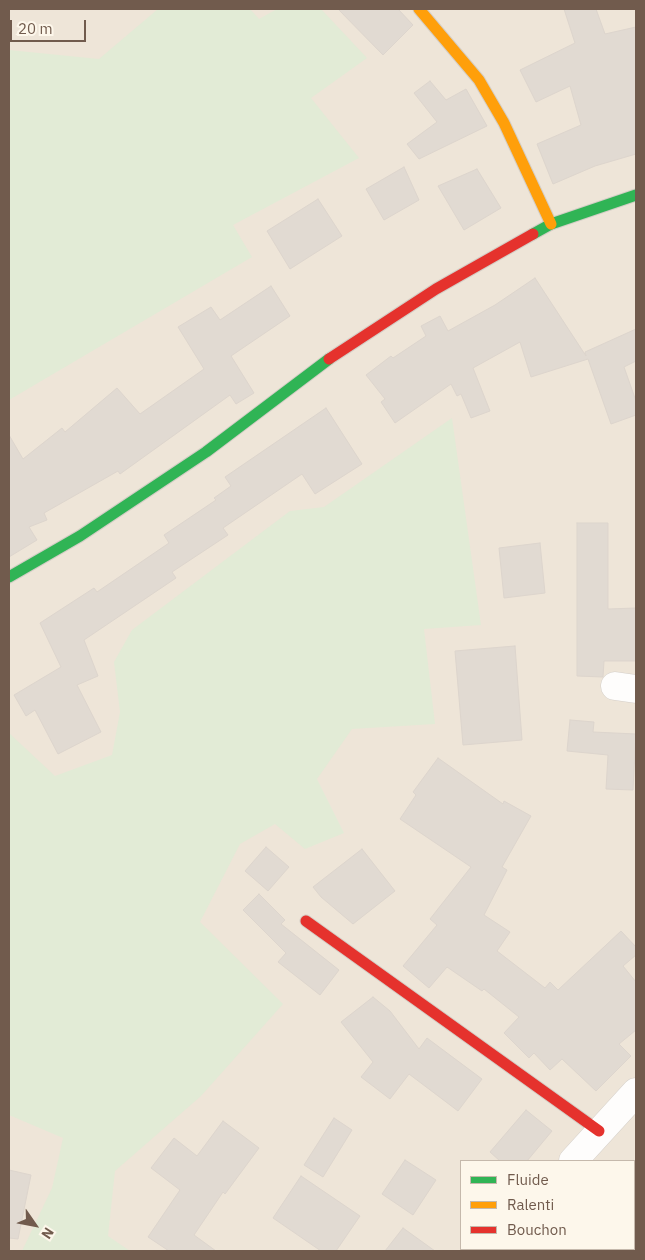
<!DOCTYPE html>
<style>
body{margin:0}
#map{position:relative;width:645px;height:1260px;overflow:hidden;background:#f5f2ea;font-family:"IBM Plex Sans",sans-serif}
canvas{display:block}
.frame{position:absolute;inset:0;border:10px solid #715b4d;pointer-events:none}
.legend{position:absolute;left:460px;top:1160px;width:175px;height:90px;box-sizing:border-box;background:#fdf7eb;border:1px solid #c5b9ac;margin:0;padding:6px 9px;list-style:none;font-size:15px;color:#715b4d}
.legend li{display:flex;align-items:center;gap:10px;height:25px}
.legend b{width:25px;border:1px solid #c5b9ac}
.north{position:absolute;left:10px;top:1200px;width:50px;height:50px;-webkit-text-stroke:4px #fdf7eb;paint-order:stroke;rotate:123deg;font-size:14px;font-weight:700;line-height:20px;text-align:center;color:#715b4d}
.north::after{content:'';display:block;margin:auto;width:18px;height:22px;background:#715b4d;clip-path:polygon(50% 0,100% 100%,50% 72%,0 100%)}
.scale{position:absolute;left:10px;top:20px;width:76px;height:22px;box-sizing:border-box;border:2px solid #715b4d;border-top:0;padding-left:6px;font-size:15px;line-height:18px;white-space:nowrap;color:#715b4d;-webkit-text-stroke:4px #fdf7eb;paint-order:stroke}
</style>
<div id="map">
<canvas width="645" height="1260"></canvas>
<div class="frame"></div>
<ul class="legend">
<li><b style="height:6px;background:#30b455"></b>Fluide</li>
<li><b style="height:6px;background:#ff9f0a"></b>Ralenti</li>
<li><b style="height:6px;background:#e5322d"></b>Bouchon</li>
</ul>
<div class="north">N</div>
<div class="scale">20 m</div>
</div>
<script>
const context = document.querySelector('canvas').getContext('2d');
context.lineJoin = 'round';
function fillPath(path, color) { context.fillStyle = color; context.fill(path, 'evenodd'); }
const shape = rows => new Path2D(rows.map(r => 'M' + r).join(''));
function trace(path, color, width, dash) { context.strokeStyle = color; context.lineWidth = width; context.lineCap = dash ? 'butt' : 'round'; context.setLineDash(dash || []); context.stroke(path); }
const residential = shape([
 [9,9,636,9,636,1251,9,1251],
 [461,1161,634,1161,634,1249,461,1249]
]);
const green = shape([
 [158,9,250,9,259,19,277,9,321,9,367,58,311,98,359,158,233,225,252,257,9,400,9,50,99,59],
 [452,418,481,625,424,629,435,724,352,729,317,779,344,833,305,849,275,824,240,844,200,922,283,1004,201,1096,115,1171,108,1236,130,1251,22,1251,52,1188,63,1138,9,1115,9,733,55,776,112,755,120,712,114,662,132,630,290,511,324,507]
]);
const building = shape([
 [338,9,398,9,413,25,383,55,338,9],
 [564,9,596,9,605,34,636,27,636,154,595,166,553,184,537,144,581,125,570,86,536,102,520,70,575,43,564,9],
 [430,81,446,100,466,89,487,126,419,159,407,144,437,122,414,93,430,81],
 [404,167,419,200,384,220,366,189,404,167],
 [477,169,501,208,464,230,438,186,477,169],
 [318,199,342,236,290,269,267,231,318,199],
 [535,278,586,356,585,352,636,329,636,361,624,367,636,401,636,415,611,424,588,359,531,377,520,342,473,368,490,411,471,418,461,394,457,396,451,384,395,423,381,402,385,399,366,375,391,356,393,358,426,336,421,326,440,316,448,331,495,305,535,278],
 [271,286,290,316,231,356,254,393,236,404,230,395,120,474,118,471,44,513,47,520,29,527,37,540,9,557,9,435,23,459,62,428,65,432,117,388,140,414,204,369,178,327,211,307,220,320,271,286],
 [326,408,362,464,315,494,302,474,223,528,228,535,172,572,176,578,84,640,98,676,77,685,101,732,58,754,35,710,26,716,14,695,61,667,40,623,94,588,97,592,169,543,164,535,216,500,214,498,231,486,225,477,326,408],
 [577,523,608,523,608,609,636,608,636,661,604,661,603,677,577,676,577,523],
 [540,543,545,593,504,598,499,548,540,543],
 [515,646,522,740,463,745,455,651,515,646],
 [570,720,594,722,593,732,636,734,633,790,606,789,608,755,567,751,570,720],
 [438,758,503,804,504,801,531,816,502,867,507,870,484,915,510,932,497,951,545,988,550,982,558,990,621,931,636,947,636,955,623,966,636,982,636,1030,619,1044,631,1056,596,1091,562,1059,550,1070,534,1053,529,1058,504,1033,519,1017,484,989,482,991,447,967,429,988,403,966,437,925,430,919,471,867,400,819,416,795,413,792,438,758],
 [266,847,289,867,268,891,245,871,266,847],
 [362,849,395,891,353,924,321,897,313,887,362,849],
 [259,894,285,920,281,924,339,970,320,995,278,962,286,953,243,910,259,894],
 [373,997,390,1011,419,1049,427,1038,482,1079,458,1111,409,1074,390,1099,361,1077,373,1062,341,1022,373,997],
 [526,1110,552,1131,527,1161,500,1161,490,1152,526,1110],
 [334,1118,352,1130,323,1177,304,1165,334,1118],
 [223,1121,259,1148,225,1194,223,1192,194,1235,216,1251,169,1251,148,1237,180,1190,151,1168,174,1138,197,1156,223,1121],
 [405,1160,436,1180,413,1215,382,1194,405,1160],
 [9,1170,31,1175,18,1239,9,1238,9,1170],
 [301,1176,360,1216,336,1251,321,1251,273,1218,301,1176],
 [403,1228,435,1251,385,1251,403,1228]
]);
const street = shape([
 [615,686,636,689],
 [573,1161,636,1092],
 [499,1251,501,1249]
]);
const fast = shape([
 [533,234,551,224,636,195],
 [9,577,80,536,206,452,329,359]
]);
const slow = shape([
 [419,9,479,80,504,123,551,224]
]);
const jam = shape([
 [329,359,436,289,533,234],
 [306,921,599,1131]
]);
fillPath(residential, '#eee5d8');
fillPath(green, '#e2ebd6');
fillPath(building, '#e1dad2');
trace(building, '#ddd5cd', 1);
trace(street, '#d4cfc9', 29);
trace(fast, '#d4cec6', 13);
trace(slow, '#d4cec6', 13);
trace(jam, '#d4cec6', 13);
trace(street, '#fefdfc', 28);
trace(fast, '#30b455', 11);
trace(slow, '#ff9f0a', 11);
trace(jam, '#e5322d', 11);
</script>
